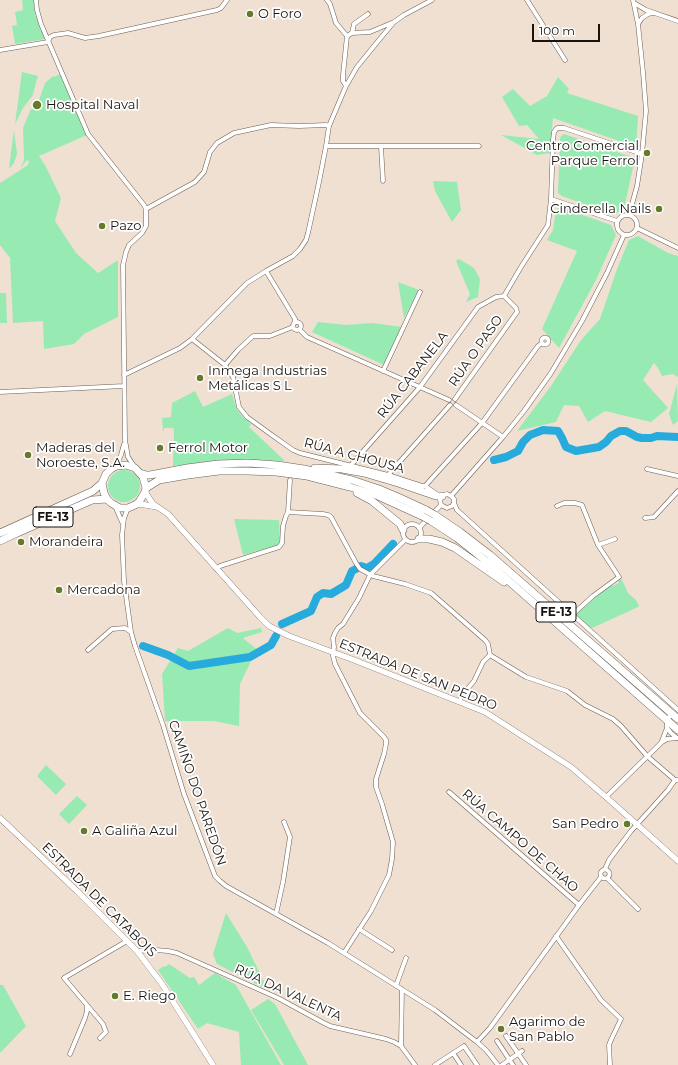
<!DOCTYPE html>
<meta charset="utf-8">
<style>
body{margin:0}
#map{position:relative;width:678px;height:1065px;overflow:hidden;background:#f0e0d2;font-family:Montserrat,sans-serif}
canvas{display:block}
.scale{position:absolute;left:532px;top:24px;width:68px;height:18px;box-sizing:border-box;border:2px solid #19140f;border-top:0;padding-left:5px;font-size:12px;line-height:14px;white-space:nowrap;color:#19140f;-webkit-text-stroke:3px #fff;paint-order:stroke}
</style>
<div id="map">
<canvas width="678" height="1065"></canvas>
<div class="scale">100 m</div>
</div>
<script>
const context = document.querySelector('canvas').getContext('2d');
context.lineJoin = 'round';
function fillPath(path, color) { context.fillStyle = color; context.fill(path, 'evenodd'); }
const shape = rows => new Path2D(rows.map(r => 'M' + r).join(''));
function trace(path, color, width, dash) { context.strokeStyle = color; context.lineWidth = width; context.lineCap = dash ? 'butt' : 'round'; context.setLineDash(dash || []); context.stroke(path); }
function drawText(font, color, halo, rows, align = 'center') {
  context.font = font + ' Montserrat,sans-serif'; context.lineWidth = 3.5; context.setLineDash([]); context.textBaseline = 'middle'; context.strokeStyle = halo; context.fillStyle = color; for (const [text, x, y, turn = 0] of rows) {
    context.save(); context.translate(x, y); context.rotate((+turn || 0) * Math.PI / 180); context.textAlign = isNaN(turn) ? turn : align; if (halo) context.strokeText(text, 0, 0); context.fillText(text, 0, 0); context.restore();
  }
}
const green = shape([
 [22,0,34,0,35,15,45,39,15,44,12,26,17,25,15,12,23,10],
 [22,72,38,76,38,77,36,82,33,95,23,108,15,124],
 [60,74,87,135,39,156,45,165,61,198,55,221,76,253,98,273,118,260,118,317,84,334,74,344,44,349,43,321,13,323,10,258,0,245,0,183,28,165,29,160,26,161,20,169,24,160,24,157,23,128,30,111,39,100,45,83,53,76,54,77],
 [558,77,569,89,567,93,638,116,636,147,553,118,550,153,537,155,501,135,539,139,527,125,519,126,502,97,513,89,530,106,547,96],
 [14,130,17,154,14,163,11,167,9,168],
 [564,134,635,158,624,209,614,215,562,196,558,193,560,139,561,136],
 [433,181,457,182,461,210,452,222,435,191],
 [560,207,611,225,616,235,596,280,559,348,542,329,577,251,547,240,553,230,556,210],
 [638,236,668,253,678,256,678,377,673,374,662,376,658,368,654,363,643,380,668,408,651,422,605,411,588,422,579,406,564,405,556,422,517,431,551,386,581,340,600,319,617,269,629,240],
 [459,259,474,268,480,279,478,297,466,302,470,294,456,261],
 [398,282,419,290,404,318],
 [0,293,6,293,7,323,0,323],
 [318,322,346,325,372,323,402,327,384,365,312,332],
 [677,384,678,421,673,425,669,414],
 [195,391,203,407,232,394,237,410,243,417,251,424,249,427,285,461,230,460,173,466,174,431,173,428,164,428,164,431,163,431,162,418,171,417,172,403],
 '108 486a16 16 0 1 1 32 0a16 16 0 1 1-32 0Z',
 [234,519,279,520,280,539,278,545,243,555],
 [619,579,622,580,628,593,636,600,639,606,638,607,592,628,590,628,576,616,576,614,605,589,608,586,613,586,619,583,618,580],
 [228,628,237,633,261,628,262,632,243,638,260,652,253,657,240,684,239,726,214,721,165,721,162,674,178,648,188,651],
 [46,765,66,784,56,795,37,776],
 [77,796,87,805,69,824,59,814],
 [226,913,247,947,268,990,217,964,213,954],
 [169,964,190,978,194,977,199,985,215,973,236,985,281,1065,241,1065,239,1032,207,1023,198,1029,158,970,164,966,165,967],
 [0,985,3,985,26,1026,0,1053],
 [268,999,275,1004,308,1065,284,1065,251,1010]
]);
const river = shape([
 [494,460,506,457,518,451,523,442,530,435,543,430,558,431,562,438,566,447,576,451,599,447,606,442,611,436,620,431,626,431,637,437,642,438,651,438,657,436,678,437],
 [361,566,367,568,374,564,393,544],
 [282,624,311,611,317,597,323,593,331,594,346,585,352,571,356,569],
 [143,646,168,655,189,666,250,657,271,645,276,636]
]);
const street = shape([
 [36,0,37,10,41,24,88,134,144,205,146,209,146,226,142,233,129,245,126,252,123,265,125,440,128,457,134,466],
 [327,0,330,4,336,23,347,36],
 [527,0,565,60],
 [634,3,646,10,678,21],
 [638,24,642,18,648,14,653,13],
 [352,33,354,24,368,14],
 [0,50,48,42,50,37,54,35,68,33,85,38,99,36,217,10,221,8,227,0],
 [346,86,343,81,343,75,347,36,352,33,370,32,394,22],
 [326,146,479,146],
 [381,146,383,181],
 [551,199,617,221],
 [146,209,195,182,204,172,210,152,217,143,234,133,271,125,299,126,326,125,329,126],
 '617 225a10 10 0 1 1 20 0a10 10 0 1 1-20 0Z',
 [629,215,637,186,642,154,646,111,643,72,638,24,633,0],
 [637,228,678,248],
 [266,271,295,319,295,322],
 [504,296,521,267,548,225,551,199,553,140,554,132,557,128,564,128,642,154],
 '293 326a4 4 0 1 1 8 0a4 4 0 1 1-8 0Z',
 [299,329,307,337,449,400],
 '541.5 341a3.5 3.5 0 1 1 7 0a3.5 3.5 0 1 1-7 0Z',
 [192,339,225,365,233,377,239,407,247,417,269,433,293,450,300,453,388,475,422,486,425,486,482,423,538,346,542,343],
 [225,365,238,350,253,336,270,336,293,327],
 [383,371,420,292],
 [124,375,180,348,192,339,247,283,266,271,293,256,300,249,306,240,308,233,319,182,326,146,329,126,346,86,357,67,379,40,394,22,404,15,432,0],
 [0,392,124,386],
 [456,405,503,437],
 [351,465,420,387,478,307,496,297,504,296,516,308,517,312,455,399],
 [116,466,121,455,124,444],
 [647,469,678,476],
 [388,475,450,405],
 [425,486,438,495],
 [451,496,503,437,524,411,551,373,582,321,607,273,624,235],
 [454,503,452,506,447,508,441,505,440,500,441,498,444,495,447,494,451,496,454,499,454,503,457,510,678,710],
 [115,506,122,522],
 [557,506,564,503,575,503,582,505,598,545,619,577,593,596,572,615],
 [128,508,124,518,122,535,124,581,131,632,135,646,163,725,184,794,215,876,220,881,226,886,328,943,435,1010,477,1042,486,1050,498,1065],
 [288,512,290,480],
 [645,518,654,517,678,491],
 '403 533a9 9 0 1 1 18 0a9 9 0 1 1-18 0Z',
 [419,528,441,505],
 [598,545,615,539],
 [216,569,220,566,279,547,282,543,283,526,286,516,288,512,323,514,328,515,331,517,356,563,360,569,373,576,405,584,431,593,485,640,488,644,490,655,526,677,567,691,585,705,613,719,621,726,647,756,675,780],
 [88,650,112,629,125,628,131,632],
 [460,701,461,697,474,681,483,662,490,655],
 [667,728,671,733,677,738],
 [662,741,667,728,667,721,669,717,674,714],
 [449,792,579,905],
 [606,797,662,742,667,739,678,738],
 [605,869,609,860,631,831,668,790,675,780,677,780],
 '600.5 874a4.5 4.5 0 1 1 9 0a4.5 4.5 0 1 1-9 0Z',
 [607,878,638,909],
 [276,914,283,882,290,837,284,822],
 [359,929,392,950],
 [556,936,601,1000,621,1019,611,1040,609,1045,610,1065],
 [137,951,156,950,168,951,177,953,278,998,322,1022,330,1026,386,1039,394,1042,401,1046,415,1065],
 [344,953,371,911,389,875,392,859,393,842,382,804,376,787,376,779,384,754,386,744,386,740,383,736,360,713,335,664,333,656,334,647,333,638,335,633,338,628,343,624,359,598,370,575,405,540],
 [396,986,406,958],
 [506,1036,526,1065],
 [100,1038,106,1032,103,1024,64,978,127,941],
 [497,1041,513,1065],
 [477,1042,490,1028,579,905,601,877],
 [401,1046,402,989],
 [453,1053,461,1065],
 [70,1054,85,1018,87,1011,87,1006],
 [435,1065,464,1046,477,1065],
 [502,1065,522,1051]
]);
const secondary = shape([
 [145,492,153,504,168,514,260,617,269,626,289,636,354,660,485,712,571,767,606,797,678,861],
 [135,505,140,504,157,507],
 [0,818,77,891,137,951,162,984,213,1065]
]);
const highway = shape([
 [315,468,342,469,364,473,398,483,436,496,442,496],
 [140,473,146,475,150,475,187,468,218,464,248,463,277,465,304,469,352,480,379,489,400,498,426,510],
 [146,488,159,480,188,475,219,471,247,471,276,472,307,476,350,487,376,495,422,516],
 [357,493,372,501,400,524,403,530],
 [435,515,460,532,490,555,678,719],
 [431,521,457,538,486,561,678,730],
 [0,533,93,491,102,483,106,474,111,469,116,466,126,465,135,468,143,477,146,488,145,492,139,502,135,505,128,508,120,508,111,503,107,499,104,493,102,483],
 [419,539,429,539,442,542,455,548,504,582],
 [0,541,17,533,92,500,107,499]
]);
const highwayBridge = shape([
 [426,510,435,515],
 [422,516,431,521]
]);
const markers = [
 [250,14,4,"#667a29"],
 [37,105,5,"#667a29"],
 [647,153,4,"#667a29"],
 [659,209,4,"#667a29"],
 [102,226,4,"#667a29"],
 [200,378,4,"#667a29"],
 [160,448,4,"#667a29"],
 [28,455,4,"#667a29"],
 [21,542,4,"#667a29"],
 [59,590,4,"#667a29"],
 [627,824,4,"#667a29"],
 [84,831,4,"#667a29"],
 [115,996,4,"#667a29"],
 [501,1029,4,"#667a29"]
];
const shields = [
 [53,517,40],
 [556,612,40]
];
const shieldNames = [
 ["FE-13",53,517],
 ["FE-13",556,612]
];
const poiNames = [
 ["O Foro",258,14],
 ["Hospital Naval",46,105],
 ["Centro Comercial",639,146,"right"],
 ["Parque Ferrol",639,161,"right"],
 ["Cinderella Nails",651,209,"right"],
 ["Pazo",110,226],
 ["Inmega Industrias",208,371],
 ["Metálicas S L",208,386],
 ["Maderas del",36,448],
 ["Noroeste, S.A.",36,463],
 ["Ferrol Motor",168,448],
 ["Morandeira",29,542],
 ["Mercadona",67,590],
 ["San Pedro",619,824,"right"],
 ["A Galiña Azul",92,831],
 ["E. Riego",123,996],
 ["Agarimo de",509,1022],
 ["San Pablo",509,1037]
];
const streetNames = [
 ["RÚA O PASO",476,351,-55],
 ["RÚA CABANELA",413,375,-52],
 ["RÚA A CHOUSA",354,456,15],
 ["ESTRADA DE SAN PEDRO",418,675,22],
 ["CAMIÑO DO PAREDÓN",197,793,71],
 ["RÚA CAMPO DE CHAO",520,841,41],
 ["ESTRADA DE CATABOIS",99,900,45],
 ["RÚA DA VALENTA",288,993,25]
];
fillPath(green, '#97eab2');
trace(river, '#27abdd', 8);
trace(street, '#6b5e52', 5);
trace(secondary, '#6b5e52', 6);
trace(highway, '#6b5e52', 8);
trace(street, '#fff', 4);
trace(secondary, '#fff', 5.5);
trace(highway, '#fff', 7);
trace(highwayBridge, '#6b5e52', 8, []);
trace(highwayBridge, '#fff', 7);
for (const [x, y, r, color] of markers) { const dot = new Path2D(); dot.arc(x, y, r, 0, 2 * Math.PI); context.fillStyle = color; context.fill(dot); trace(dot, '#fff', 1.5); }
for (const [x, y, w] of shields) { const box = new Path2D(); box.roundRect(x - w / 2, y - 10, w, 20, 3); context.fillStyle = '#fff'; context.fill(box); trace(box, '#19140f', 1); }
drawText('bold 12px', '#19140f', null, shieldNames);
drawText('13px', '#19140f', '#fff', poiNames, 'left');
drawText('13px', '#19140f', '#fff', streetNames);
</script>
